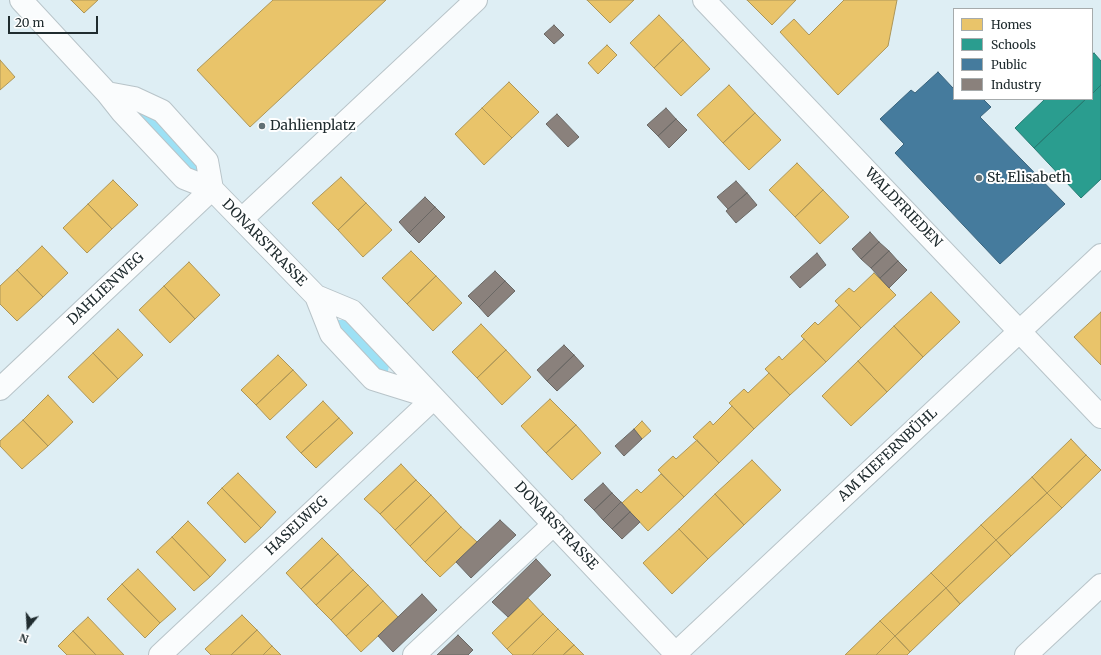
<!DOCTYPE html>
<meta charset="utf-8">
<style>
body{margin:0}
#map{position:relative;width:1101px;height:655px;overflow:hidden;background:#deeef4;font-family:Merriweather,serif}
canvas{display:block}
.legend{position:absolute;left:953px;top:8px;width:140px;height:92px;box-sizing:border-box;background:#fff;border:1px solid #a6abac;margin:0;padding:5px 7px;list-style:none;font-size:12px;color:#202c2f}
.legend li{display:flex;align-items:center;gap:8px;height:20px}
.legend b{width:20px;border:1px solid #a6abac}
.north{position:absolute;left:8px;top:607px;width:40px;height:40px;-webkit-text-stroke:3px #fff;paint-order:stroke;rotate:198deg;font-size:11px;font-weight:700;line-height:16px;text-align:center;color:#202c2f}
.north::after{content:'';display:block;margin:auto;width:14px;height:18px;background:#202c2f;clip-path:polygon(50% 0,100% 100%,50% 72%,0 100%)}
.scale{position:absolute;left:8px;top:16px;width:90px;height:18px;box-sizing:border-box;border:2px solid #202c2f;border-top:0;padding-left:5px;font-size:12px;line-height:14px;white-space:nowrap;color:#202c2f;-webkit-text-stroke:3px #fff;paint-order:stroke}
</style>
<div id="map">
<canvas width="1101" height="655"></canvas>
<ul class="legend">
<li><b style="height:11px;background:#e9c46a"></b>Homes</li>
<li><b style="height:11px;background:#2a9d8f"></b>Schools</li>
<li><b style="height:11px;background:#457b9d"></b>Public</li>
<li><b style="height:11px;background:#8a817c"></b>Industry</li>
</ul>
<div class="north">N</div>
<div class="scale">20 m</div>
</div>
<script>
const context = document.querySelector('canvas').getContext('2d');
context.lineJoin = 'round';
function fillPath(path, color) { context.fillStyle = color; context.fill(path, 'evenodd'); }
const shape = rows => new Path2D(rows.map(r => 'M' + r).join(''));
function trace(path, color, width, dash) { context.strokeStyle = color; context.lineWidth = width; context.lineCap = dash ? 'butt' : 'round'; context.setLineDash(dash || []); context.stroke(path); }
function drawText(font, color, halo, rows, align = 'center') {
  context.font = font + ' Merriweather,serif'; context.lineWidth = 4; context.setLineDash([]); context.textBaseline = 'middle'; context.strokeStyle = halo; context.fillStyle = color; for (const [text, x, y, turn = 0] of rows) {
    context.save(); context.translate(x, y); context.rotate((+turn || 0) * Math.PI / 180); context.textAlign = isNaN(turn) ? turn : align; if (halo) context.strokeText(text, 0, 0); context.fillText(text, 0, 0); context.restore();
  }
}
const green = shape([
 [132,102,158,116,206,169,192,181,125,109],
 [338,320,349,320,390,362,387,375,376,375,335,332]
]);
const homes = shape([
 [71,0,98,0,84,13,71,0],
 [273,0,386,0,250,127,197,70,273,0],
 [587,0,634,0,610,23,587,0],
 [747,0,796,0,772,25,747,0],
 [844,0,897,0,888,46,838,95,780,32,794,19,809,35,844,0],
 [659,15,683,40,654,68,630,43,659,15],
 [683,40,710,69,681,96,654,68,683,40],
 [607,45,617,55,598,74,588,63,607,45],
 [0,60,15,77,0,90,0,60],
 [509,82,539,112,512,138,482,108,509,82],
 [729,85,755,113,723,143,697,115,729,85],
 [482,108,512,138,484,165,455,134,482,108],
 [755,113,781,140,749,170,723,143,755,113],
 [797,163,823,190,795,217,769,190,797,163],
 [341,177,366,203,338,230,312,203,341,177],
 [113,180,138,205,112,229,88,204,113,180],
 [823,190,849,217,820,244,795,217,823,190],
 [366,203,392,230,363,257,338,230,366,203],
 [88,204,112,229,87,253,63,228,88,204],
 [42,246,68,273,43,297,17,270,42,246],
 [411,251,436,276,407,304,382,278,411,251],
 [189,262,220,295,195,319,164,286,189,262],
 [17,270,43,297,17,321,0,304,0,286,17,270],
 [874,273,896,295,861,328,835,301,849,288,854,292,874,273],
 [436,276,462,303,433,331,407,304,436,276],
 [164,286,195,319,170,343,139,310,164,286],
 [931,292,960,322,923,357,894,326,931,292],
 [839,305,861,328,826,362,801,336,815,322,818,325,839,305],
 [1101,312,1101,365,1074,337,1101,312],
 [481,324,506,350,477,378,452,352,481,324],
 [894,326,923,357,887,392,858,361,894,326],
 [118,329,143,355,118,379,93,353,118,329],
 [804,339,826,362,790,395,765,369,779,356,782,360,804,339],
 [506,350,531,377,502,405,477,378,506,350],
 [93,353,118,379,93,403,68,377,93,353],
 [278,355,293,370,256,405,241,390,278,355],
 [858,361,887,392,851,426,822,396,858,361],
 [293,370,307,385,270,420,256,405,293,370],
 [769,373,790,395,754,429,729,403,744,389,748,393,769,373],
 [48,395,73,422,48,446,23,420,48,395],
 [550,399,576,425,546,453,521,426,550,399],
 [323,401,339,418,301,453,286,437,323,401],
 [732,406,754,429,719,463,693,437,710,421,713,425,732,406],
 [339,418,353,433,316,468,301,453,339,418],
 [23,420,48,446,22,469,0,446,0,441,23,420],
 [642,421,651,431,642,439,634,429,642,421],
 [576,425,601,453,572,480,546,453,576,425],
 [1071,439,1086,455,1047,493,1032,477,1071,439],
 [697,440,719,463,684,497,658,470,673,456,676,459,697,440],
 [1086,455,1101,470,1062,508,1047,493,1086,455],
 [752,460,781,490,744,525,715,494,752,460],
 [401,464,416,480,380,514,364,499,401,464],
 [238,473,276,512,261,528,222,488,238,473],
 [661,474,684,497,648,531,622,503,637,489,641,493,661,474],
 [1032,477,1047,493,996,540,981,525,1032,477],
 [416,480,431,495,395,530,380,514,416,480],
 [222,488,261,528,245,543,207,503,222,488],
 [1047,493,1062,508,1011,556,996,540,1047,493],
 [715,494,744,525,708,559,679,529,715,494],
 [431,495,446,511,410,546,395,530,431,495],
 [446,511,461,527,425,562,410,546,446,511],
 [188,521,226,560,210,577,172,537,188,521],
 [981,525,996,540,946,588,931,573,981,525],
 [461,527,477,542,440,577,425,562,461,527],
 [679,529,708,559,672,594,643,563,679,529],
 [172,537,210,577,194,591,156,552,172,537],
 [322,538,338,554,301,589,286,573,322,538],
 [996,540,1011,556,960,604,946,588,996,540],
 [338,554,353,570,316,605,301,589,338,554],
 [138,569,176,609,160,623,122,584,138,569],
 [353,570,368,585,331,620,316,605,353,570],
 [931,573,946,588,895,636,880,621,931,573],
 [122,584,160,623,145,638,107,599,122,584],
 [368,585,383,601,346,636,331,620,368,585],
 [946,588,960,604,910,652,895,636,946,588],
 [528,598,543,614,507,649,492,633,528,598],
 [383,601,398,617,361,652,346,636,383,601],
 [543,614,558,629,532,655,513,655,507,649,543,614],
 [242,615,257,630,231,655,211,655,205,649,242,615],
 [88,617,124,655,96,655,73,631,88,617],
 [880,621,895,636,876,655,845,655,880,621],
 [558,629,574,645,563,655,532,655,558,629],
 [257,630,272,646,263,655,231,655,257,630],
 [73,631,96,655,67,655,58,646,73,631],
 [895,636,910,652,907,655,876,655,895,636],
 [574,645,584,655,563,655,574,645],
 [272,646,281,655,263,655,272,646]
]);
const schools = shape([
 [1094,53,1101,61,1101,85,1092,94,1092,55,1094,53],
 [1101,85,1101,179,1081,198,1034,148,1086,99,1092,99,1092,94,1101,85],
 [1045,99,1086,99,1034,148,1015,128,1045,99]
]);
const public = shape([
 [938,72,953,88,954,87,954,99,983,99,991,107,980,117,1065,204,1000,264,895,153,904,144,880,119,911,90,915,93,938,72]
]);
const industry = shape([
 [554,25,564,35,554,44,544,34,554,25],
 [666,108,676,119,658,136,647,125,666,108],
 [557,114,579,137,568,147,546,124,557,114],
 [676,119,687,130,669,148,658,136,676,119],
 [736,181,747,193,728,209,717,197,736,181],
 [747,193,757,205,736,223,726,211,747,193],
 [425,197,435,207,409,233,399,222,425,197],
 [435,207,445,217,419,243,409,233,435,207],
 [870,232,879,242,861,259,852,249,870,232],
 [879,242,889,251,871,268,861,259,879,242],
 [889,251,898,261,880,278,871,268,889,251],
 [817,253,826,265,800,288,790,277,817,253],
 [898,261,907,270,889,288,880,278,898,261],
 [495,271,505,281,479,307,468,296,495,271],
 [505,281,515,291,488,317,479,307,505,281],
 [564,345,574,355,547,381,537,370,564,345],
 [574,355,584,366,557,391,547,381,574,355],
 [634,429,642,439,624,456,615,446,634,429],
 [603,483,612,493,594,510,584,500,603,483],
 [612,493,621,502,603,520,594,510,612,493],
 [621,502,630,512,612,529,603,520,621,502],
 [630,512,640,522,622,539,612,529,630,512],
 [500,520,516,535,471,578,456,562,500,520],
 [536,559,551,575,508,617,492,602,536,559],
 [422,594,437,610,393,652,378,636,422,594],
 [458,635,473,650,468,655,437,655,458,635]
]);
const minor = shape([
 [21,0,107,93,122,112,184,178,212,189,316,296,331,334,373,379,434,398],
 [704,0,1101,417],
 [107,93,134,98,162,111,207,161,212,189],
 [242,219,476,0],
 [316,296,352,311,677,655],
 [0,389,212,189],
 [160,655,434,398],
 [414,655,554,524],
 [674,655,1101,255],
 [1026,655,1101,585]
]);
const markers = [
 [262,126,4,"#627074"],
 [979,178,4,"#627074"]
];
const poiNames = [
 ["Dahlienplatz",270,126],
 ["St. Elisabeth",987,178]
];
const streetNames = [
 ["WALDFRIEDEN",903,208,46],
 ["DONARSTRASSE",264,243,46],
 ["DAHLIENWEG",106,289,-43],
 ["AM KIEFERNBÜHL",888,455,-43],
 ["HASELWEG",297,526,-43],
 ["DONARSTRASSE",556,526,47]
];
fillPath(green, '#9de1f5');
fillPath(homes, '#e9c46a');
trace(homes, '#ad9658', 1);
fillPath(schools, '#2a9d8f');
trace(schools, '#277b72', 1);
fillPath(public, '#457b9d');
trace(public, '#3a637c', 1);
fillPath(industry, '#8a817c');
trace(industry, '#6a6865', 1);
trace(minor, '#b8c4c9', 24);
trace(minor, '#fafcfd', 22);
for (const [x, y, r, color] of markers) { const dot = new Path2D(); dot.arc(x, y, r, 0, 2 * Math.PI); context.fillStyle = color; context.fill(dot); trace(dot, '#fff', 1.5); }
drawText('14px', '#202c2f', '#fff', poiNames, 'left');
drawText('14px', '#202c2f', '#fff', streetNames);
</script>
